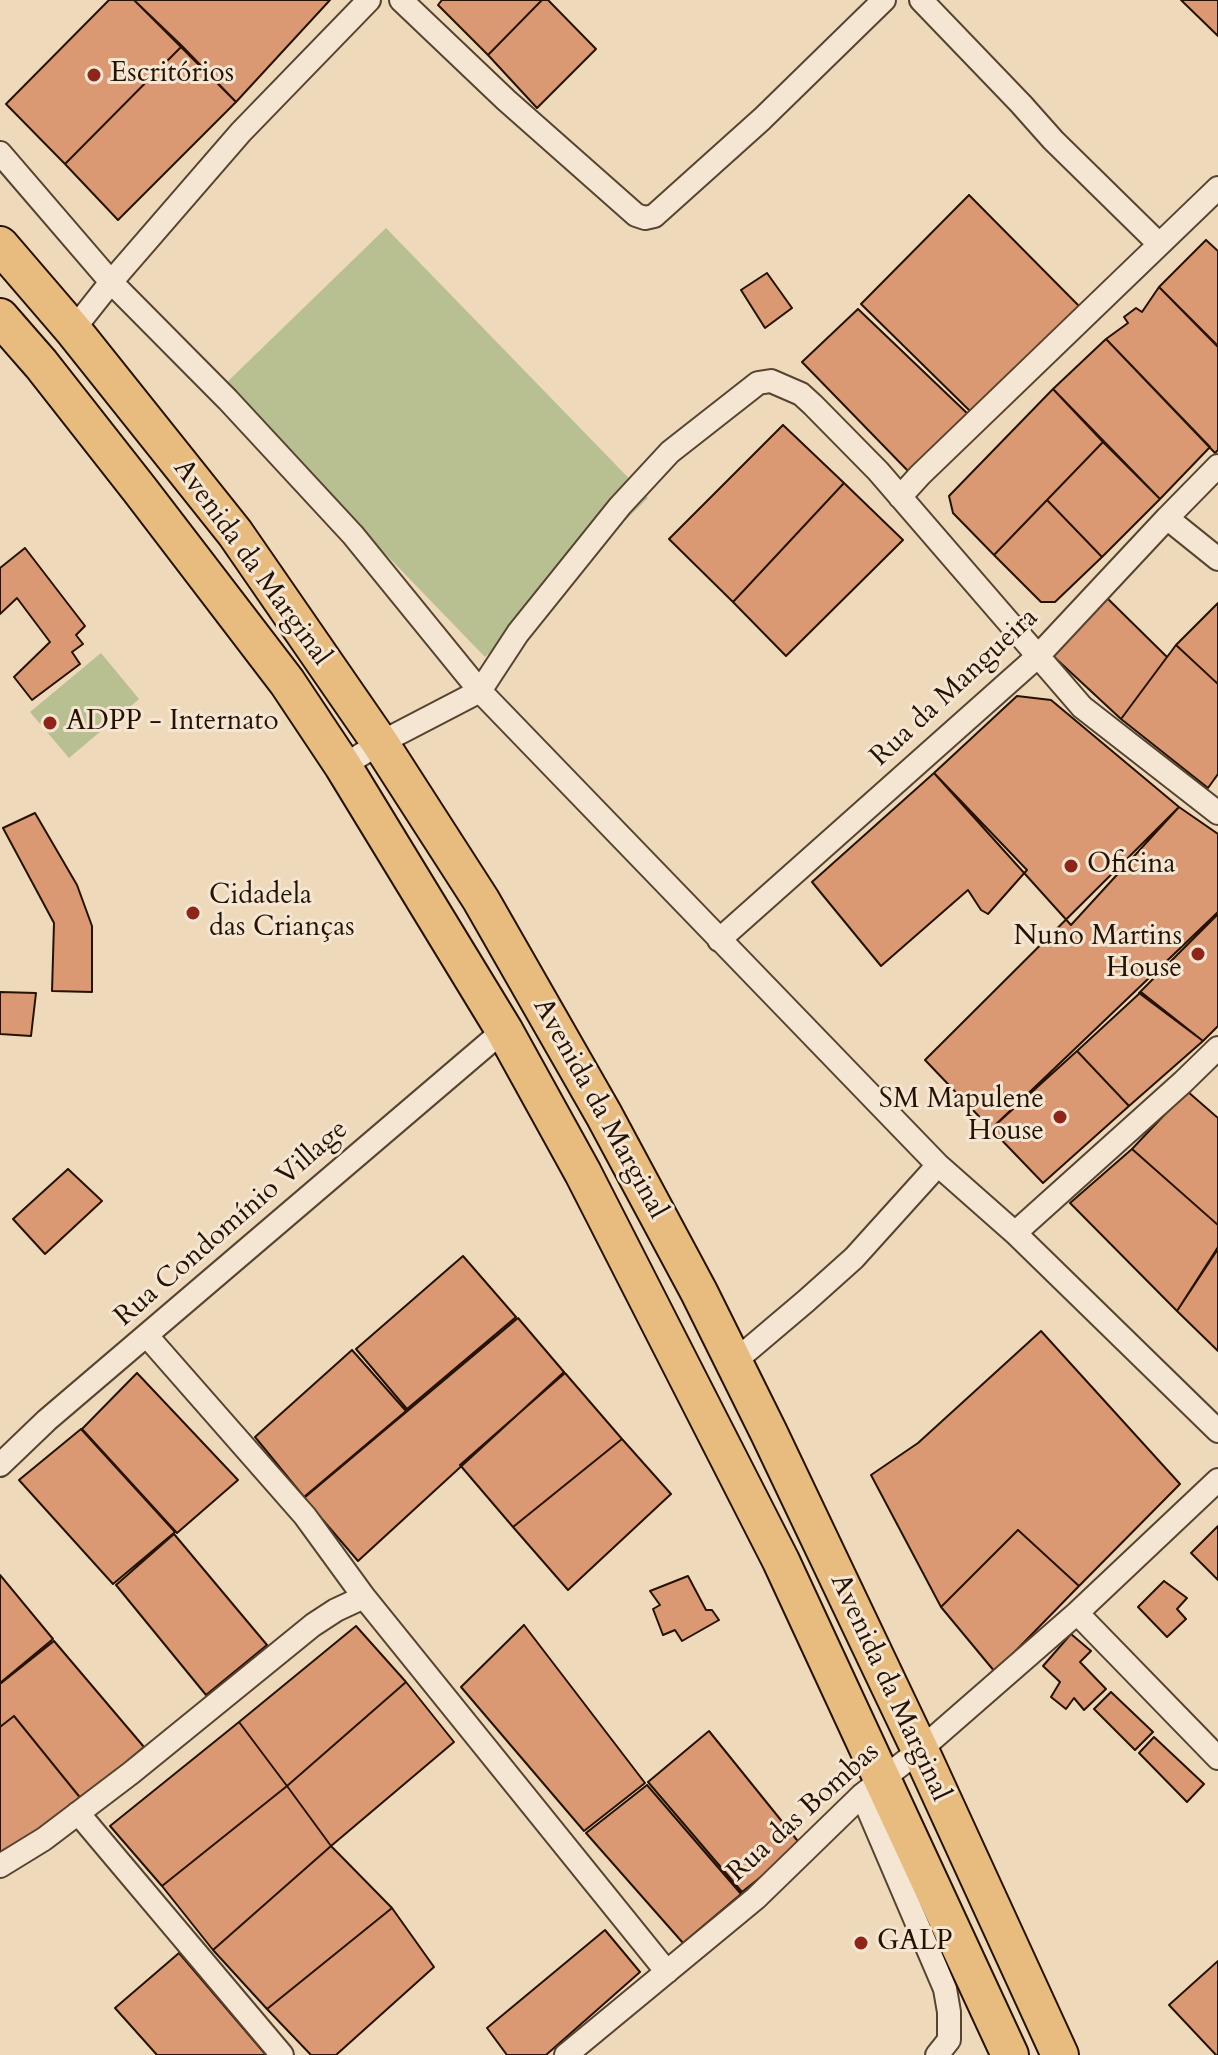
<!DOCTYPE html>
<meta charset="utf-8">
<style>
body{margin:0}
canvas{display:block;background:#eed9bb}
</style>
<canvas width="1218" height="2055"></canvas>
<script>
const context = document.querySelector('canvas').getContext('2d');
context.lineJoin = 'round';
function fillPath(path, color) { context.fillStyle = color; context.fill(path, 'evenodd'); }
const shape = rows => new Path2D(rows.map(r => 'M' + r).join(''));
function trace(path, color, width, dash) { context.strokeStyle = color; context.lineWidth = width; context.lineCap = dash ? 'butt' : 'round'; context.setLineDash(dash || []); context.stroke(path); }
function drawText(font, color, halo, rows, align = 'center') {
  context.font = font + ' Cardo,serif'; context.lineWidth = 6; context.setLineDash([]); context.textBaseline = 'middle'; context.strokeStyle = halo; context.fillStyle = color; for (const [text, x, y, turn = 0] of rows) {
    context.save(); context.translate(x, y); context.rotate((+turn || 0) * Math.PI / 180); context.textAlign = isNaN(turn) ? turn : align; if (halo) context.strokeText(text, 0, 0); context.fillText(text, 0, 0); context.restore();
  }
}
const green = shape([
 [386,228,648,498,485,657,223,386],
 [101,653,139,699,69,758,30,712]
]);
const building = shape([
 [109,0,134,0,182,46,65,164,6,104,109,0],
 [134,0,330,0,236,102,134,0],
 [442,0,542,0,488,55,438,5,442,0],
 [542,0,548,0,596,49,537,108,488,55,542,0],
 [1181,0,1218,0,1218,36,1181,0],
 [182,46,236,102,118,220,65,164,182,46],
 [969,195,1079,306,973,414,861,304,969,195],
 [1206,240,1218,251,1218,347,1159,287,1206,240],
 [767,273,792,308,765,328,741,290,767,273],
 [1159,287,1218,346,1218,450,1215,453,1106,339,1128,323,1124,317,1136,308,1142,312,1159,287],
 [858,309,970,416,910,473,802,362,858,309],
 [1106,339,1210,447,1160,499,1053,389,1106,339],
 [1053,389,1103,442,994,555,953,513,949,496,1053,389],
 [783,425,844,483,733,602,669,539,783,425],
 [1103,442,1160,499,1102,557,1047,500,1103,442],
 [844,483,903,540,786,656,733,602,844,483],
 [1047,500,1102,557,1055,602,1041,602,994,555,1047,500],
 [25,548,85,626,76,635,83,644,72,652,80,664,32,700,14,677,50,642,17,598,0,614,0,568,25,548],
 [1104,595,1167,657,1121,719,1052,655,1104,595],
 [1218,603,1218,684,1176,645,1218,603],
 [1176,645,1218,684,1218,774,1208,788,1121,719,1176,645],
 [1017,696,1051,700,1179,807,1071,925,934,773,1017,696],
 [934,773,1027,870,988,914,981,910,968,890,881,966,812,882,934,773],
 [1179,807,1218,834,1218,912,991,1129,925,1060,1179,807],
 [35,813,77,885,92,926,92,992,52,991,54,923,3,828,35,813],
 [1218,914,1218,1026,1203,1041,1139,993,1218,914],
 [0,992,36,993,31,1036,0,1034,0,992],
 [1141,992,1203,1041,1129,1106,1077,1051,1141,992],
 [1077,1051,1129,1106,1043,1183,991,1129,1077,1051],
 [1187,1091,1218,1118,1218,1225,1132,1149,1187,1091],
 [1132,1149,1218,1225,1218,1249,1177,1311,1070,1203,1132,1149],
 [68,1169,102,1201,45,1254,13,1219,68,1169],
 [1218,1247,1218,1351,1177,1311,1218,1247],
 [463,1256,516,1317,407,1409,356,1349,463,1256],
 [518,1318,564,1372,358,1561,304,1498,518,1318],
 [1041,1331,1180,1484,1079,1586,1018,1530,941,1607,871,1475,918,1443,1041,1331],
 [352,1350,406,1411,304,1497,255,1437,352,1350],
 [137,1373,238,1480,177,1533,82,1429,137,1373],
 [565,1373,622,1439,513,1527,460,1465,565,1373],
 [81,1429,175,1532,113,1584,19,1480,81,1429],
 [622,1439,671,1494,568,1590,513,1527,622,1439],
 [1218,1526,1218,1580,1191,1553,1218,1526],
 [1018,1530,1079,1586,995,1672,941,1607,1018,1530],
 [174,1534,267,1645,206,1695,116,1585,174,1534],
 [0,1575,53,1639,0,1683,0,1575],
 [688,1576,706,1610,712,1610,719,1620,682,1641,675,1630,663,1635,653,1609,660,1605,650,1591,688,1576],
 [1164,1581,1187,1598,1177,1609,1186,1619,1167,1637,1138,1607,1164,1581],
 [524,1625,645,1783,584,1831,461,1687,524,1625],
 [356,1626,406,1682,287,1786,239,1722,356,1626],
 [1071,1634,1091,1651,1080,1662,1106,1689,1084,1710,1074,1698,1066,1709,1051,1697,1060,1682,1043,1666,1071,1634],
 [54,1641,144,1747,82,1800,14,1716,0,1727,0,1684,54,1641],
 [406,1682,454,1742,331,1846,287,1786,406,1682],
 [1111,1692,1153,1732,1135,1750,1094,1709,1111,1692],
 [14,1716,82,1800,2,1854,0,1854,0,1727,14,1716],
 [239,1722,287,1786,162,1886,110,1826,239,1722],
 [709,1731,801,1845,742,1892,648,1782,709,1731],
 [1154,1737,1204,1784,1187,1802,1139,1753,1154,1737],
 [647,1785,741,1894,683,1943,586,1833,647,1785],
 [287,1786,331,1846,213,1950,162,1886,287,1786],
 [331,1846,392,1908,267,2009,213,1950,331,1846],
 [392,1908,434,1967,336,2055,311,2055,267,2009,392,1908],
 [605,1930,640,1972,546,2055,507,2055,487,2028,605,1930],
 [179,1953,266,2055,157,2055,115,2008,179,1953],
 [1218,1961,1218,2055,1216,2055,1169,2005,1218,1961]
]);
const minor = shape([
 [401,0,506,100,636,215,645,218,654,216,762,119,884,0],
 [921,0,1021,104,1053,140,1159,244],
 [0,153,111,282,228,400,353,535,480,691,938,1165,1015,1233,1218,1431],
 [73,330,111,282,241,132,369,0],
 [900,497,920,475,1218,188],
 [1167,518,1218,559],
 [343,766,380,743,480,691,518,633,620,506,670,452,758,383,771,381,801,394,813,405,878,471,1082,707,1218,813],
 [719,940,1037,657,1167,518,1218,466],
 [1015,1233,1183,1082,1218,1048],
 [734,1362,806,1301,854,1258,938,1165],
 [0,1465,47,1420,504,1030],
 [364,1597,667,1972],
 [1077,1613,1218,1758],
 [862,1795,945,1989,949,2012,949,2040,937,2055],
 [78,1813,282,2055],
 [0,1866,44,1839,131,1773,313,1625,336,1610,364,1597,305,1516,147,1336],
 [566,2055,756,1898,862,1795,920,1750,1077,1613,1218,1480]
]);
const primary = shape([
 [0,245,73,330,235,533,380,743,481,900,604,1115,699,1292,769,1433,920,1750,1060,2055],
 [0,317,41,364,140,490,287,682,343,766,504,1030,583,1173,781,1561,1010,2055]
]);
const markers = [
 [94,75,8,"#8f2418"],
 [50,723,8,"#8f2418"],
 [1071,866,8,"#8f2418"],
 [193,913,8,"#8f2418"],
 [1198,954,8,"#8f2418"],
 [1060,1117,8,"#8f2418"],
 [861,1943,8,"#8f2418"]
];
const poiNames = [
 ["Escritórios",110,75],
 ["ADPP - Internato",66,723],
 ["Oficina",1087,866],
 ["Cidadela",209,897],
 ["das Crianças",209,929],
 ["Nuno Martins",1182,938,"right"],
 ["House",1182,970,"right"],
 ["SM Mapulene",1044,1101,"right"],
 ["House",1044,1133,"right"],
 ["GALP",877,1943]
];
const streetNames = [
 ["Avenida da Marginal",251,563,54],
 ["Rua da Mangueira",955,688,-43],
 ["Avenida da Marginal",599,1109,61],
 ["Rua Condomínio Village",232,1224,-41],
 ["Avenida da Marginal",889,1688,65],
 ["Rua das Bombas",804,1813,-42]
];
fillPath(green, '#b8bf91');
fillPath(building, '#da9972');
trace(building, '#251201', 2);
trace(minor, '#574430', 26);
trace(primary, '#251201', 40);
trace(minor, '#f4e6d3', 22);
trace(primary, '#e7bc7e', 36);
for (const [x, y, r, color] of markers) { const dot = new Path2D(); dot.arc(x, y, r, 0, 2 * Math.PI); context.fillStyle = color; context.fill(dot); trace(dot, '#f4e6d3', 3); }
drawText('28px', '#251201', '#f4e6d3', poiNames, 'left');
drawText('28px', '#251201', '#f4e6d3', streetNames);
</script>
